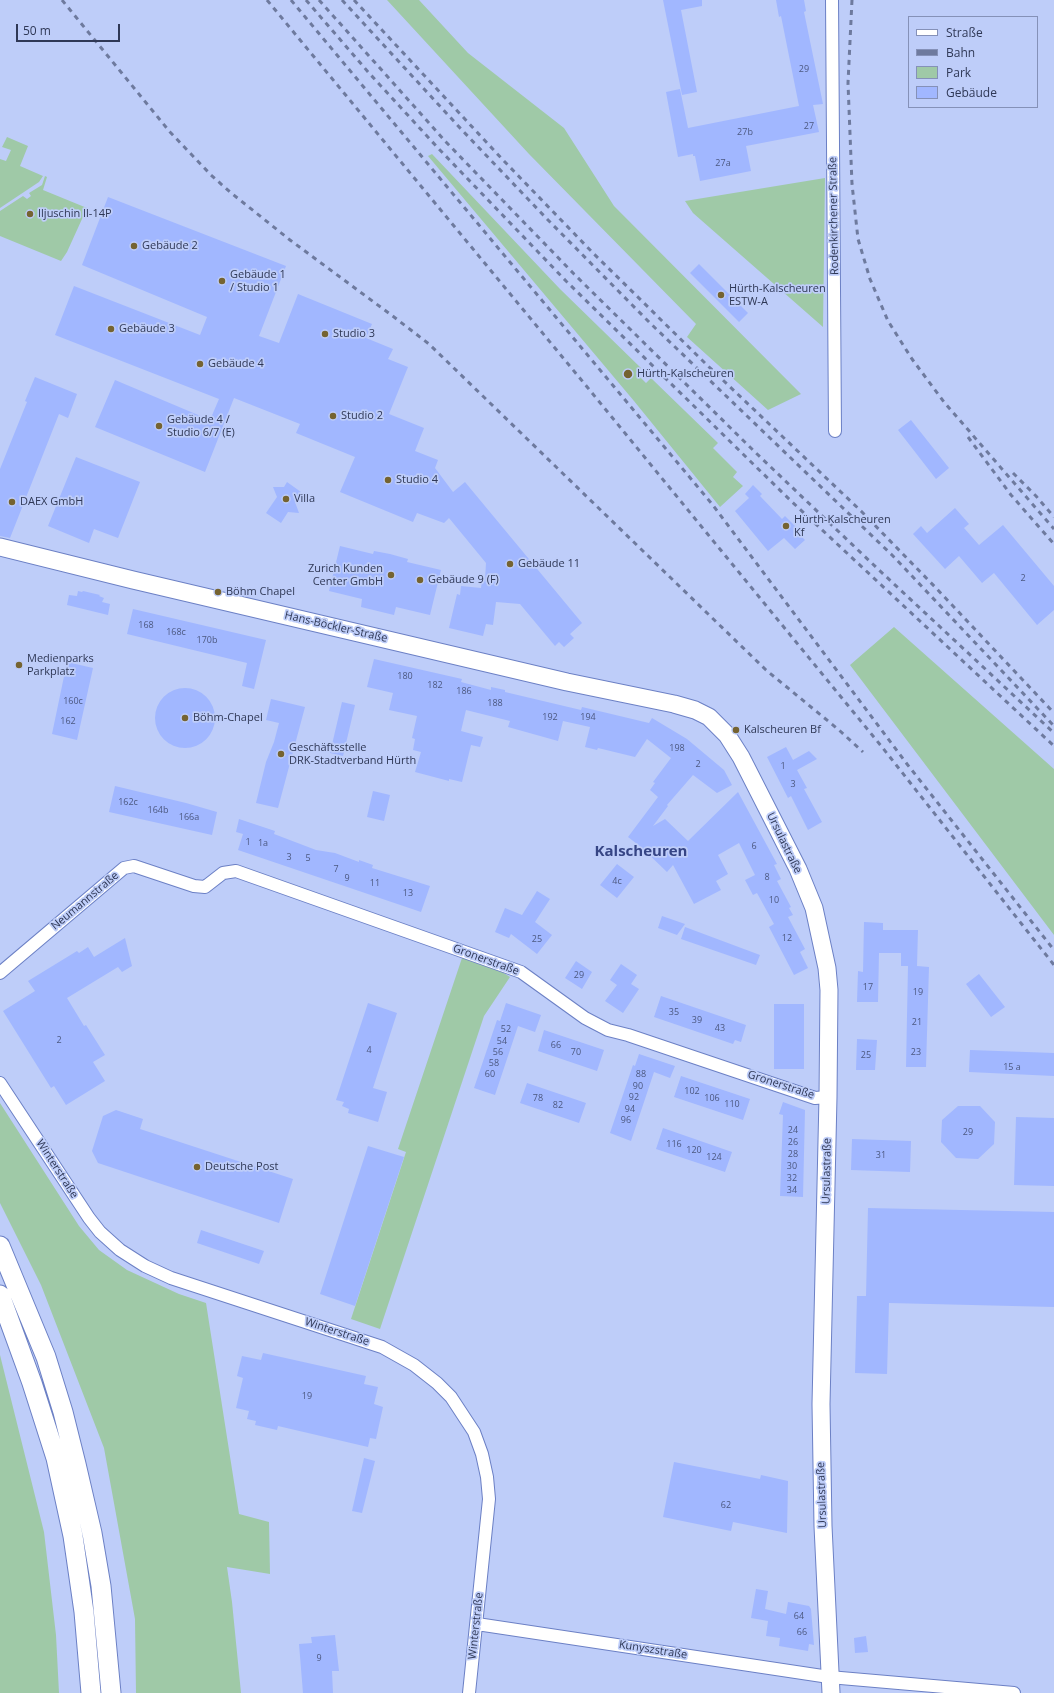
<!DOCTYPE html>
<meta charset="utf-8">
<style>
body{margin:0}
#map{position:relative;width:1054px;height:1693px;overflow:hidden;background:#becdf9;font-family:"Open Sans",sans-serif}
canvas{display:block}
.legend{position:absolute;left:908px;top:16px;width:130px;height:92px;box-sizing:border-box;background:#becdf9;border:1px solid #8591b8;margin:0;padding:5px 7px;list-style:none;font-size:12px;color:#2f3856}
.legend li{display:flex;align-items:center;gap:8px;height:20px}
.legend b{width:20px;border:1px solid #8591b8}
.scale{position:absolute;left:16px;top:24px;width:104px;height:18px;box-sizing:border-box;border:2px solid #2f3856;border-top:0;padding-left:5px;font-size:12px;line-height:14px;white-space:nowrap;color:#2f3856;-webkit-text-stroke:3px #becdf9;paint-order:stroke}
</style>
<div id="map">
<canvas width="1054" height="1693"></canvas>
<ul class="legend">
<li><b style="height:5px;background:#fff"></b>Straße</li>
<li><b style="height:5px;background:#6e7a9e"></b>Bahn</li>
<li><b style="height:11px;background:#9fc9a7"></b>Park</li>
<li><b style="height:11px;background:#a1b7ff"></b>Gebäude</li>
</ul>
<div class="scale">50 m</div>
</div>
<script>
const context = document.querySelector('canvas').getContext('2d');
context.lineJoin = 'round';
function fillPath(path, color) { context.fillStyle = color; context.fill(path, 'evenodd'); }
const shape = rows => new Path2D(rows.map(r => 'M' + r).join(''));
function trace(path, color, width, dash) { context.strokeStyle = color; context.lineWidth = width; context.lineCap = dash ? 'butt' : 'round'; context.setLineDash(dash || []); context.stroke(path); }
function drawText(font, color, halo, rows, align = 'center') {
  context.font = font + ' "Open Sans",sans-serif'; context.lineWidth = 3.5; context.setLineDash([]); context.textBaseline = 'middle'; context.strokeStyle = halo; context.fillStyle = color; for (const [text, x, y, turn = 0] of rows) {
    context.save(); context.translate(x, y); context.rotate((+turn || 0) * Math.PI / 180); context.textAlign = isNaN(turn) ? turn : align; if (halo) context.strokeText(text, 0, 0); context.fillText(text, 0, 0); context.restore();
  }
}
const green = shape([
 [387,0,419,0,468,53,564,128,614,206,801,394,768,410,687,337,696,324,529,154],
 [7,137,28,146,20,166,43,176,39,182,0,208,0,159,6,161,11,150,2,147],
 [432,154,560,289,641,368,636,373,646,383,651,378,718,443,713,448,737,472,733,477,743,486,720,507,634,401,428,156],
 [45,176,47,177,43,190,87,208,67,252,61,261,0,236,0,211,23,196,27,199,31,196,29,193,42,185],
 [825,178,823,327,693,213,685,201],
 [894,627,1054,769,1054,935,850,665],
 [463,955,490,964,510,977,484,1016,380,1329,351,1319,406,1152,398,1149],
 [0,1103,79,1226,99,1250,127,1270,179,1294,206,1303,239,1514,269,1522,270,1574,227,1567,232,1602,241,1693,136,1693,135,1619,104,1448,41,1285,0,1203],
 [0,1355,44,1532,56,1635,59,1693,0,1693]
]);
const building = shape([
 [663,0,702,0,702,6,681,10,697,92,682,95],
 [776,0,804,0,806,11,804,12,823,104,813,105,819,132,746,146,751,171,700,181,695,156,693,156,693,154,678,157,666,92,680,89,688,128,799,106,781,16,779,17],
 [108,197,286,266,259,336,279,343,298,294,372,324,366,338,393,349,388,359,408,367,389,414,424,428,415,451,438,460,435,468,453,492,465,482,582,623,570,634,574,638,564,647,559,642,555,646,520,604,496,602,493,625,486,624,483,636,449,628,457,594,460,595,461,586,481,588,482,579,485,580,486,563,449,518,444,523,417,513,413,522,340,492,355,457,296,433,300,424,234,398,205,472,95,427,115,380,210,420,219,399,55,335,74,286,200,335,207,317,82,265],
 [699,264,748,313,739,322,690,273],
 [35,377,77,394,68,418,59,414,10,538,0,536,0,469,27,402,25,401],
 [911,420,949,468,936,479,898,430],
 [76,457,140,482,118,538,94,529,89,543,48,526],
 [287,482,301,492,295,502,299,513,288,512,281,523,266,513,277,497,273,487,284,487],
 [753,485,762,494,760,496,782,519,785,516,796,527,794,529,805,540,795,549,784,538,768,551,735,511,749,498,745,494],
 [955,508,969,524,964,528,979,545,1003,525,1054,586,1054,610,1037,625,994,573,982,583,959,556,945,569,913,534,921,526,927,533],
 [340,546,373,554,374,551,390,554,408,559,407,562,441,570,430,615,396,607,394,615,361,607,362,599,329,591],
 [78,591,82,592,83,591,100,595,99,596,104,598,102,602,110,604,108,615,67,605,69,595,77,596],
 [133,609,266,640,254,689,242,686,247,663,127,634],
 [374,659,462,679,461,682,491,690,491,687,505,690,505,692,581,710,582,707,649,723,652,718,687,739,724,770,732,785,717,793,693,775,667,805,668,806,653,826,665,819,688,841,738,792,777,864,774,865,781,879,777,881,791,907,789,908,793,915,788,917,805,949,800,952,808,968,794,975,769,927,774,924,757,893,753,895,745,880,755,875,739,843,718,855,728,874,716,881,721,890,694,904,673,865,667,872,641,847,628,837,658,797,650,790,655,783,653,782,671,758,647,739,635,757,598,748,597,750,585,747,590,727,563,721,558,741,508,727,510,721,466,710,461,731,483,737,480,747,471,745,462,782,449,779,449,781,415,772,421,752,413,750,415,739,412,738,417,716,389,710,393,693,367,687],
 [67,662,93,668,77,740,52,734],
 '155 718a30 30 0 1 1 60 0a30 30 0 1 1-60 0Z',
 [271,699,305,707,278,808,256,803,266,762,274,742,279,723,266,720],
 [342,702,355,705,343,756,330,753],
 [786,747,793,760,809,751,817,759,797,770,807,788,804,789,822,822,808,830,791,796,788,798,767,757],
 [115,786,186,803,217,812,212,835,109,812],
 [373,791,390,795,384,821,367,817],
 [239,819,275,831,274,834,316,850,335,853,359,862,359,860,373,865,372,868,430,886,421,912,238,850,243,834,236,832],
 [617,864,634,877,617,898,600,885],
 [537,891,550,899,535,922,552,935,537,954,511,934,509,938,495,932,505,908,522,915],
 [662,916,685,924,677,935,658,928],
 [864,922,883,923,883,930,918,930,917,966,929,967,926,1067,906,1067,908,966,913,966,901,966,901,953,879,953,878,1002,857,1002,858,971,863,972],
 [685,927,760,955,756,965,681,939],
 [125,938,132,966,122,972,118,967,67,998,84,1026,86,1025,105,1055,93,1062,105,1081,66,1105,54,1086,51,1088,3,1011,35,991,28,981,77,951,79,953,88,947,94,957],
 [576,961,592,972,582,989,565,978],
 [621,964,637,975,631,984,639,989,623,1013,605,1001,617,985,610,980],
 [979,974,1005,1007,991,1017,966,984],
 [661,996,746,1025,741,1042,735,1040,733,1044,654,1017],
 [368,1003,397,1013,373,1088,387,1092,378,1122,348,1113,349,1109,342,1106,344,1102,336,1100],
 [506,1003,541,1015,535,1032,518,1026,495,1095,474,1088,497,1020,500,1021],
 [774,1004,804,1004,804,1069,774,1069],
 [544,1030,604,1050,597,1071,538,1051],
 [857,1039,877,1040,875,1070,856,1070],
 [970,1050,1054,1053,1054,1076,969,1072],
 [639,1054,675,1066,670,1078,654,1072,631,1141,610,1133,633,1065,635,1066],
 [681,1076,750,1099,743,1120,674,1097],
 [527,1083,586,1103,579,1123,520,1103],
 [783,1102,805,1110,803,1197,780,1196,783,1115,779,1114],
 [958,1106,980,1106,995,1122,994,1144,978,1159,956,1158,941,1142,942,1120],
 [116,1110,143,1119,140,1129,293,1179,279,1223,98,1163,92,1151,103,1116],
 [1016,1117,1054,1118,1054,1186,1014,1185],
 [663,1128,732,1152,725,1172,656,1149],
 [852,1139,911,1141,910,1172,851,1170],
 [368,1146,404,1157,355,1306,320,1294],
 [868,1208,1054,1212,1054,1307,889,1303,887,1374,855,1373,857,1296,866,1296],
 [201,1230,264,1251,259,1264,197,1243],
 [263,1353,366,1376,364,1384,378,1387,374,1404,383,1407,376,1439,370,1438,368,1447,278,1426,277,1430,255,1425,256,1421,247,1419,249,1411,236,1408,243,1378,237,1376,242,1356,261,1360],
 [364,1458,375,1461,362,1513,352,1511],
 [674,1462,760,1479,761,1475,788,1481,787,1533,733,1522,731,1531,663,1517],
 [756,1589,768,1591,765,1609,786,1614,788,1602,809,1606,811,1609,814,1645,809,1644,808,1651,779,1646,780,1638,766,1636,768,1621,751,1618],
 [335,1635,339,1671,332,1671,333,1693,303,1693,299,1644,312,1643,311,1637],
 [866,1636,868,1652,855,1653,854,1638]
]);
const street = shape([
 [832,0,835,431],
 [0,973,124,868,134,866,194,886,205,887,223,873,236,871,521,972,585,1018,608,1030,628,1035,815,1098,828,1097],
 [0,1083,89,1218,100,1232,120,1250,145,1266,171,1278,382,1347,414,1365,437,1383,451,1397,474,1432,482,1454,487,1477,489,1499,469,1693],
 [477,1624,829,1677,1014,1693]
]);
const secondary = shape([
 [0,547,133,580,567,682,674,704,695,710,709,717,727,735,741,757,798,869,814,908,827,968,829,990,828,1097,821,1404,823,1526,831,1693]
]);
const primary = shape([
 [0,1246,46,1357,63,1412,76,1464,92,1533,101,1586,111,1693],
 [0,1295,32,1383,56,1458,73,1536,84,1612,91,1693]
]);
const rail = shape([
 [62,0,170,132,211,175,230,192,290,240,394,317,429,344,766,670,839,730,863,752],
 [267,0,588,388,882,747,1054,965],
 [291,0,712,504,907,764,1054,950],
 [306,0,369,73,438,148,566,281,790,500,1054,746],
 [319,0,446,142,574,274,756,453,879,570,1054,733],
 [342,0,461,129,548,220,650,323,893,556,1054,726],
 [354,0,503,160,594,254,708,366,861,511,936,588,1054,713],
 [852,0,848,83,852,184,858,239,870,279,888,321,912,359,944,402,1054,529],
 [968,437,1011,495,1054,544],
 [1013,473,1036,496,1054,517]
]);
const markers = [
 [30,214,4,"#756331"],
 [134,246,4,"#756331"],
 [222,281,4,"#756331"],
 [721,295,4,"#756331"],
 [111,329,4,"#756331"],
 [325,334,4,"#756331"],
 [200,364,4,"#756331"],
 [628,374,5,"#756331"],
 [333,416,4,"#756331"],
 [159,426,4,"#756331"],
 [388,480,4,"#756331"],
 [286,499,4,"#756331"],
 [12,502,4,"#756331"],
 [786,526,4,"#756331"],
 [510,564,4,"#756331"],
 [391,575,4,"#756331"],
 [420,580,4,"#756331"],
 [218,592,4,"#756331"],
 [19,665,4,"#756331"],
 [185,718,4,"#756331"],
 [736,730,4,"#756331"],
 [281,754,4,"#756331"],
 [197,1167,4,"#756331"]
];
const numberNames = [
 ["29",804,69],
 ["27",809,126],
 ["27b",745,132],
 ["27a",723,163],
 ["2",1023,578],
 ["168",146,625],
 ["168c",176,632],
 ["170b",207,640],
 ["180",405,676],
 ["182",435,685],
 ["186",464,691],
 ["160c",73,701],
 ["188",495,703],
 ["192",550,717],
 ["194",588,717],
 ["162",68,721],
 ["198",677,748],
 ["2",698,764],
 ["1",783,766],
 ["3",793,784],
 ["162c",128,802],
 ["164b",158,810],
 ["166a",189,817],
 ["1",248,842],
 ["1a",263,843],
 ["6",754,846],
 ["3",289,857],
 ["5",308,858],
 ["7",336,869],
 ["8",767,877],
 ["9",347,878],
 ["4c",617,881],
 ["11",375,883],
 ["13",408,893],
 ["10",774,900],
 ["12",787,938],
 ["25",537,939],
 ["29",579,975],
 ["17",868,987],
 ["19",918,992],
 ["35",674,1012],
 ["39",697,1020],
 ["21",917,1022],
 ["43",720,1028],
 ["52",506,1029],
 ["2",59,1040],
 ["54",502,1041],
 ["66",556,1045],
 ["4",369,1050],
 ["56",498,1052],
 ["70",576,1052],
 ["23",916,1052],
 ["25",866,1055],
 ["58",494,1063],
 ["15 a",1012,1067],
 ["60",490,1074],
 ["88",641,1074],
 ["90",638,1086],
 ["102",692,1091],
 ["92",634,1097],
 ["78",538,1098],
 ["106",712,1098],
 ["110",732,1104],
 ["82",558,1105],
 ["94",630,1109],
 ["96",626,1120],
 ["24",793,1130],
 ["29",968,1132],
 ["26",793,1142],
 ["116",674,1144],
 ["120",694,1150],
 ["28",793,1154],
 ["31",881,1155],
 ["124",714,1157],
 ["30",792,1166],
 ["32",792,1178],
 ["34",792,1190],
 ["19",307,1396],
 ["62",726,1505],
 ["64",799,1616],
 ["66",802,1632],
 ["9",319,1658]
];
const poiNames = [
 ["Iljuschin Il-14P",38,214],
 ["Gebäude 2",142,246],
 ["Gebäude 1",230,275],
 ["/ Studio 1",230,288],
 ["Hürth-Kalscheuren",729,289],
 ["ESTW-A",729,302],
 ["Gebäude 3",119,329],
 ["Studio 3",333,334],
 ["Gebäude 4",208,364],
 ["Hürth-Kalscheuren",637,374],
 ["Studio 2",341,416],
 ["Gebäude 4 /",167,420],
 ["Studio 6/7 (E)",167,433],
 ["Studio 4",396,480],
 ["Villa",294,499],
 ["DAEX GmbH",20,502],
 ["Hürth-Kalscheuren",794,520],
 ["Kf",794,533],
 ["Gebäude 11",518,564],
 ["Zurich Kunden",383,569,"right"],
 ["Center GmbH",383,582,"right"],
 ["Gebäude 9 (F)",428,580],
 ["Böhm Chapel",226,592],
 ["Medienparks",27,659],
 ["Parkplatz",27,672],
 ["Böhm-Chapel",193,718],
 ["Kalscheuren Bf",744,730],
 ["Geschäftsstelle",289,748],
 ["DRK-Stadtverband Hürth",289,761],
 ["Deutsche Post",205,1167]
];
const streetNames = [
 ["Rodenkirchener Straße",834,216,-91],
 ["Hans-Böckler-Straße",336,627,13],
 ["Ursulastraße",784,843,64],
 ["Neumannstraße",85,901,-40],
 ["Gronerstraße",486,960,20],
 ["Gronerstraße",781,1085,18],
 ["Winterstraße",57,1169,57],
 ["Ursulastraße",827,1171,-89],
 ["Winterstraße",337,1332,18],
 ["Ursulastraße",822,1495,-92],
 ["Winterstraße",476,1626,-84],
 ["Kunyszstraße",653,1650,9]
];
const districtNames = [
 ["Kalscheuren",641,852]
];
fillPath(green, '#9fc9a7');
fillPath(building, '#a1b7ff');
trace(street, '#6c80c5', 14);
trace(secondary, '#6c80c5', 19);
trace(primary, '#6c80c5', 21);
trace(street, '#fff', 12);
trace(secondary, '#fff', 17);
trace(primary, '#fff', 19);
trace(rail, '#6e7a9e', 3, [5, 5]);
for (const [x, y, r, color] of markers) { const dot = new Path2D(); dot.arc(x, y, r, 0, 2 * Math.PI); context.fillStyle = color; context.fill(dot); trace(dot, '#becdf9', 1.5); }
drawText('9px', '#4c5880', null, numberNames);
drawText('11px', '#2f3856', '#becdf9', poiNames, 'left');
drawText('11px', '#2f3856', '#becdf9', streetNames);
drawText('bold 15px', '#364585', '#becdf9', districtNames);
</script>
